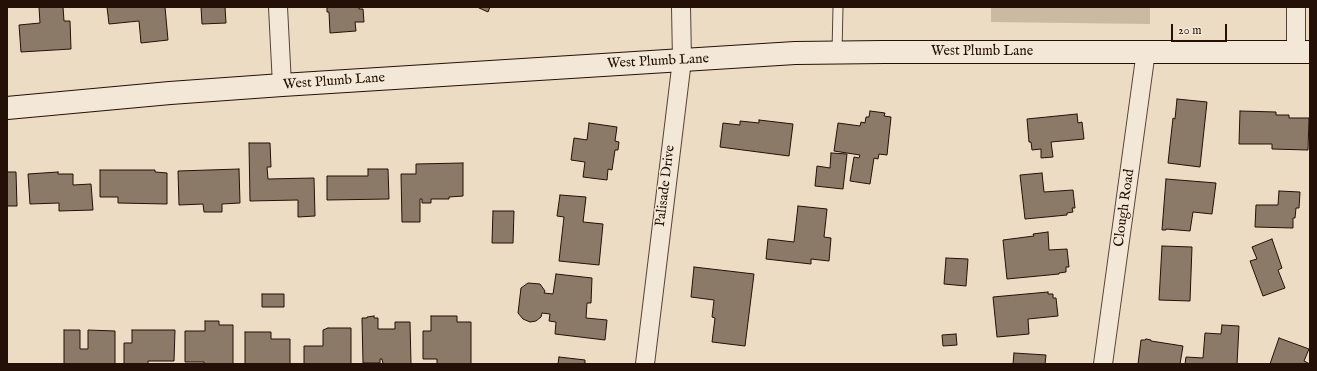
<!DOCTYPE html>
<style>
body{margin:0}
#map{position:relative;width:1317px;height:371px;overflow:hidden;background:#ecdcc3;font-family:"IM FELL English",serif}
canvas{display:block}
.frame{position:absolute;inset:0;border:8px solid #251007;pointer-events:none}
.scale{position:absolute;left:1171px;top:24px;width:56px;height:18px;box-sizing:border-box;border:2px solid #251007;border-top:0;padding-left:5px;font-size:12px;line-height:14px;white-space:nowrap;color:#251007;-webkit-text-stroke:3px #f3e8d8;paint-order:stroke}
</style>
<div id="map">
<canvas width="1317" height="371"></canvas>
<div class="frame"></div>
<div class="scale">20 m</div>
</div>
<script>
const context = document.querySelector('canvas').getContext('2d');
context.lineJoin = 'round';
function fillPath(path, color) { context.fillStyle = color; context.fill(path, 'evenodd'); }
const shape = rows => new Path2D(rows.map(r => 'M' + r).join(''));
function trace(path, color, width, dash) { context.strokeStyle = color; context.lineWidth = width; context.lineCap = dash ? 'butt' : 'round'; context.setLineDash(dash || []); context.stroke(path); }
function drawText(font, color, halo, rows, align = 'center') {
  context.font = font + ' "IM FELL English",serif'; context.lineWidth = 3; context.setLineDash([]); context.textBaseline = 'middle'; context.strokeStyle = halo; context.fillStyle = color; for (const [text, x, y, turn = 0] of rows) {
    context.save(); context.translate(x, y); context.rotate((+turn || 0) * Math.PI / 180); context.textAlign = isNaN(turn) ? turn : align; if (halo) context.strokeText(text, 0, 0); context.fillText(text, 0, 0); context.restore();
  }
}
const green = shape([
 [991,7,1150,7,1150,24,991,22]
]);
const building = shape([
 [39,7,63,7,64,21,70,21,71,49,21,52,19,25,40,23,39,7],
 [107,7,165,7,168,40,141,43,139,21,109,24,107,7],
 [201,7,225,7,226,23,202,24,201,7],
 [327,7,359,7,359,9,363,9,364,22,355,22,356,31,330,33,329,12,327,12,327,7],
 [477,7,490,7,488,12,477,7],
 [1177,99,1207,102,1200,167,1168,163,1173,118,1175,119,1177,99],
 [870,111,885,113,884,116,891,117,887,155,879,154,878,159,874,158,870,184,850,181,854,157,859,158,860,155,834,151,838,123,860,126,861,122,865,123,866,117,869,117,870,111],
 [1240,111,1276,112,1276,115,1289,115,1289,118,1309,118,1308,150,1272,149,1272,144,1239,144,1240,111],
 [1077,114,1078,123,1082,122,1084,139,1051,142,1053,157,1041,158,1041,149,1032,150,1031,142,1029,142,1027,119,1077,114],
 [759,120,793,124,789,156,720,147,723,123,740,125,740,121,759,123,759,120],
 [589,123,617,127,615,141,619,142,618,150,615,150,612,170,608,169,607,180,583,177,585,162,571,160,574,138,587,140,589,123],
 [249,143,270,143,271,167,267,167,268,179,314,178,315,216,298,217,298,200,250,201,249,143],
 [831,153,847,154,843,189,815,186,817,166,830,168,831,153],
 [463,163,463,196,449,197,449,199,431,199,431,203,422,203,422,199,420,199,420,222,402,222,401,174,416,174,416,164,463,163],
 [239,169,240,203,222,204,222,212,204,212,203,204,179,205,178,171,239,169],
 [368,169,388,169,389,199,327,200,327,176,368,176,368,169],
 [100,170,155,170,155,172,167,173,167,204,118,203,118,197,100,197,100,170],
 [7,172,16,172,17,206,7,206,7,172],
 [58,172,58,174,73,174,73,185,91,184,93,210,59,211,59,203,30,204,28,174,58,172],
 [1042,173,1044,192,1073,190,1075,208,1072,208,1073,212,1067,213,1067,215,1025,219,1020,175,1042,173],
 [1166,179,1216,183,1212,214,1193,212,1190,231,1166,229,1166,230,1162,230,1166,179],
 [1279,191,1300,192,1299,208,1296,208,1295,218,1293,218,1293,228,1255,227,1256,205,1278,205,1279,191],
 [560,195,586,197,583,222,603,224,599,265,559,261,564,217,557,216,560,195],
 [798,206,827,209,824,237,831,238,829,261,811,259,811,264,766,259,768,239,794,242,798,206],
 [493,211,514,211,513,243,492,243,493,211],
 [1048,232,1049,250,1067,249,1069,267,1066,267,1066,272,1059,273,1059,274,1007,279,1003,240,1034,236,1033,234,1048,232],
 [1272,239,1282,268,1278,270,1285,288,1263,296,1250,261,1257,259,1252,247,1272,239],
 [1162,246,1192,247,1190,301,1159,300,1162,246],
 [946,258,968,259,966,286,944,284,946,258],
 [694,267,754,274,745,346,712,342,715,318,712,317,714,300,691,297,694,267],
 [556,274,592,278,591,303,587,303,586,318,607,320,605,340,555,334,556,322,549,321,550,314,542,313,541,317,536,321,530,322,523,319,518,313,521,288,528,283,540,284,545,291,544,293,553,294,556,274],
 [1048,292,1048,294,1053,294,1053,298,1056,298,1058,316,1028,319,1029,334,997,337,993,297,1048,292],
 [262,294,284,294,284,307,262,307,262,294],
 [374,316,374,318,378,318,378,329,395,329,395,322,410,322,411,364,383,364,382,359,380,359,380,363,363,363,362,318,367,318,367,317,374,316],
 [431,316,457,316,457,322,471,322,471,364,437,364,437,359,423,359,423,331,431,331,431,316],
 [205,321,219,321,219,325,233,325,233,364,204,364,204,362,185,362,185,331,205,331,205,321],
 [1222,325,1239,326,1237,364,1185,364,1186,357,1203,358,1205,333,1221,334,1222,325],
 [328,328,351,328,351,364,304,364,304,346,323,346,323,330,328,328],
 [64,330,80,330,80,349,88,349,88,330,115,331,115,364,64,364,64,330],
 [132,330,175,330,174,361,148,361,148,364,124,364,124,343,132,343,132,330],
 [245,332,271,332,271,339,290,339,290,364,245,364,245,332],
 [956,334,957,345,943,346,942,335,956,334],
 [1279,338,1309,349,1304,361,1310,364,1270,364,1279,338],
 [1146,339,1151,340,1151,341,1183,346,1180,364,1138,364,1141,340,1145,340,1146,339],
 [1014,353,1046,355,1045,364,1013,364,1014,353],
 [559,357,585,360,585,364,558,364,559,357]
]);
const lane = shape([
 [837,52,838,7]
]);
const street = shape([
 [278,7,282,85],
 [1296,7,1296,51],
 [645,364,682,60,681,7],
 [1103,364,1146,51]
]);
const secondary = shape([
 [7,108,170,93,282,85,795,53,884,52,1310,52]
]);
const streetNames = [
 ["West Plumb Lane",982,52],
 ["West Plumb Lane",658,62,-3],
 ["West Plumb Lane",334,82,-4],
 ["Palisade Drive",666,186,-83],
 ["Clough Road",1125,208,-82]
];
fillPath(green, '#cab9a3');
fillPath(building, '#8c7a69');
trace(building, '#251007', 1);
trace(lane, '#574336', 11);
trace(street, '#574336', 20);
trace(secondary, '#251007', 24);
trace(lane, '#f3e8d8', 9);
trace(street, '#f3e8d8', 18);
trace(secondary, '#f3e8d8', 22);
drawText('14px', '#251007', '#f3e8d8', streetNames);
</script>
